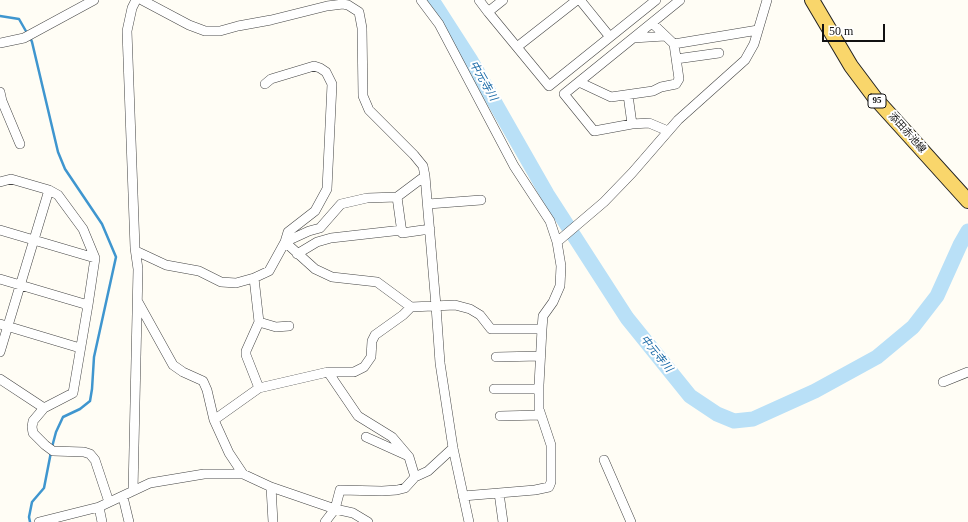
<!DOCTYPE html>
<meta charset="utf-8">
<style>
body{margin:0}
#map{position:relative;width:968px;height:522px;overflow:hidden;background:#fffdf5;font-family:"Times New Roman",serif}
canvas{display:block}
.scale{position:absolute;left:822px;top:24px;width:63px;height:18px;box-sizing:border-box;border:2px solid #111;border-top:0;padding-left:5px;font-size:12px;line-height:14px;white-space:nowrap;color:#111;-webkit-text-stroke:3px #fff;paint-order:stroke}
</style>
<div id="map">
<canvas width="968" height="522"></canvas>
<div class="scale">50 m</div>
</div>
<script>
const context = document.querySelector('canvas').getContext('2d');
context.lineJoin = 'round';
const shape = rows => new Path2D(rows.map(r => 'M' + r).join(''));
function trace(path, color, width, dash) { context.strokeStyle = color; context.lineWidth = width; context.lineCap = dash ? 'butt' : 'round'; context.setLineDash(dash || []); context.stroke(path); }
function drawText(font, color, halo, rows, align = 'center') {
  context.font = font + ' "Times New Roman","Noto Sans JP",serif'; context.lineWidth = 4; context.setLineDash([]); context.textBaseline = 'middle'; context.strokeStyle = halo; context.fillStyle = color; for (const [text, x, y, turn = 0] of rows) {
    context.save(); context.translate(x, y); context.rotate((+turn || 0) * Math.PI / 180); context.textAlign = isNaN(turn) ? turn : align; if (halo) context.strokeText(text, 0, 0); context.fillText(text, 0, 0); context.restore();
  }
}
const stream = shape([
 [0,16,19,19,27,33],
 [30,37,32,42,58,152,65,169,102,224,116,257,94,357,92,389,90,401,80,409,63,417,56,432,52,447],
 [30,522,29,517,32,502,44,488,51,452]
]);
const river = shape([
 [432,0,470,59,547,194,627,318,690,396,717,414,734,421,753,419,815,391,877,357,913,327,937,296,960,245,968,231]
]);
const street = shape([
 [142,0,189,25,205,31,220,31,238,26,271,20,327,6,343,4,348,5,359,12,362,28,363,96,369,110,414,155,423,166,425,176,436,306,440,363,453,448,469,522],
 [421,0,439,24,514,166,550,221,557,242],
 [479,0,488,12],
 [503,0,488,12,549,86,656,0],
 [580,0,610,37],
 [652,23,674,44,758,30],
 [633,38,665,36],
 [0,43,24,38,94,0],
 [517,47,577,0],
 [676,59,719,53],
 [579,82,611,97,653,91,661,87,676,84,679,79,674,44],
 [265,84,271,79,314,66,320,68,326,72,332,84,327,189,315,211,288,232,285,242,315,269,332,277,377,282,411,307],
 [0,92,2,101,20,144],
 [628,95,632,124],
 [668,131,649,123,632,124,594,131,564,94,680,0],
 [0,182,11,179,49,190,58,195,83,229,95,258,88,305,0,279],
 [397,197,402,233,430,229],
 [428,204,481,200],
 [0,230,95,258],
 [136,251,166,265,199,271,221,282,236,283,254,278],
 [297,254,317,242,331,238,402,230],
 [138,302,173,365,183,372,203,381,207,390,214,420,229,453,243,474],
 [259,322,276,327,289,326],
 [0,324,80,348],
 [0,352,49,190],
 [496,357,540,356],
 [328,372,354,372,364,367,371,357,372,341,375,335,403,315,411,307,455,305,470,309,480,315,491,329,542,329],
 [0,379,44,408,73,393,88,305],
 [943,382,968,372],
 [259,388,328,372,358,416,392,437,409,457,415,477],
 [494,389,539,389],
 [44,408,33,421,32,427,33,433,45,445,53,451,84,452,90,454,95,460,109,502],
 [500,416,541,415],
 [214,420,259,388,246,355,246,351,259,322,254,278,269,271,285,242,309,231,320,228,341,204,367,198,397,197,425,176],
 [366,437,406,455],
 [604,460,631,522],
 [271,487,273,522],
 [133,491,138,269,135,248,127,31,132,8,136,0],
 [499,493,503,522],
 [463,496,535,490,549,487,551,482,551,445,539,409,539,385,542,329,543,316,553,302,560,286,561,266,557,242,604,202,632,173,678,120,745,60,754,44,767,0],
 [123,497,129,522],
 [99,507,102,522],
 [39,522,99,507,150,483,204,474,243,474,271,487,335,509,353,513,368,522],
 [325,522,335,509,340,490,382,491,397,490,405,488,415,477,428,471,453,448]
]);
const primary = shape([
 [812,0,851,66,875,98,968,201]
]);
const shields = [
 [877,101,18]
];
const shieldNames = [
 ["95",877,101]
];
const streetNames = [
 ["添田赤池線",907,133,48]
];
const waterNames = [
 ["中元寺川",483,81,60],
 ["中元寺川",656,354,51]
];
trace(stream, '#3f96cf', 2.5);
trace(river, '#b9e0f7', 15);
trace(street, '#444', 10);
trace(primary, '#222', 16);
trace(street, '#fff', 9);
trace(primary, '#f9d66b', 14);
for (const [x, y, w] of shields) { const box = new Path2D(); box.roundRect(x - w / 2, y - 7, w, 14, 3); context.fillStyle = '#fff'; context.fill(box); trace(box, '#111', 1); }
drawText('bold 9px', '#111', null, shieldNames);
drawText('10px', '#111', '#fff', streetNames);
drawText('italic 11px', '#1768a6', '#fff', waterNames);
</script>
